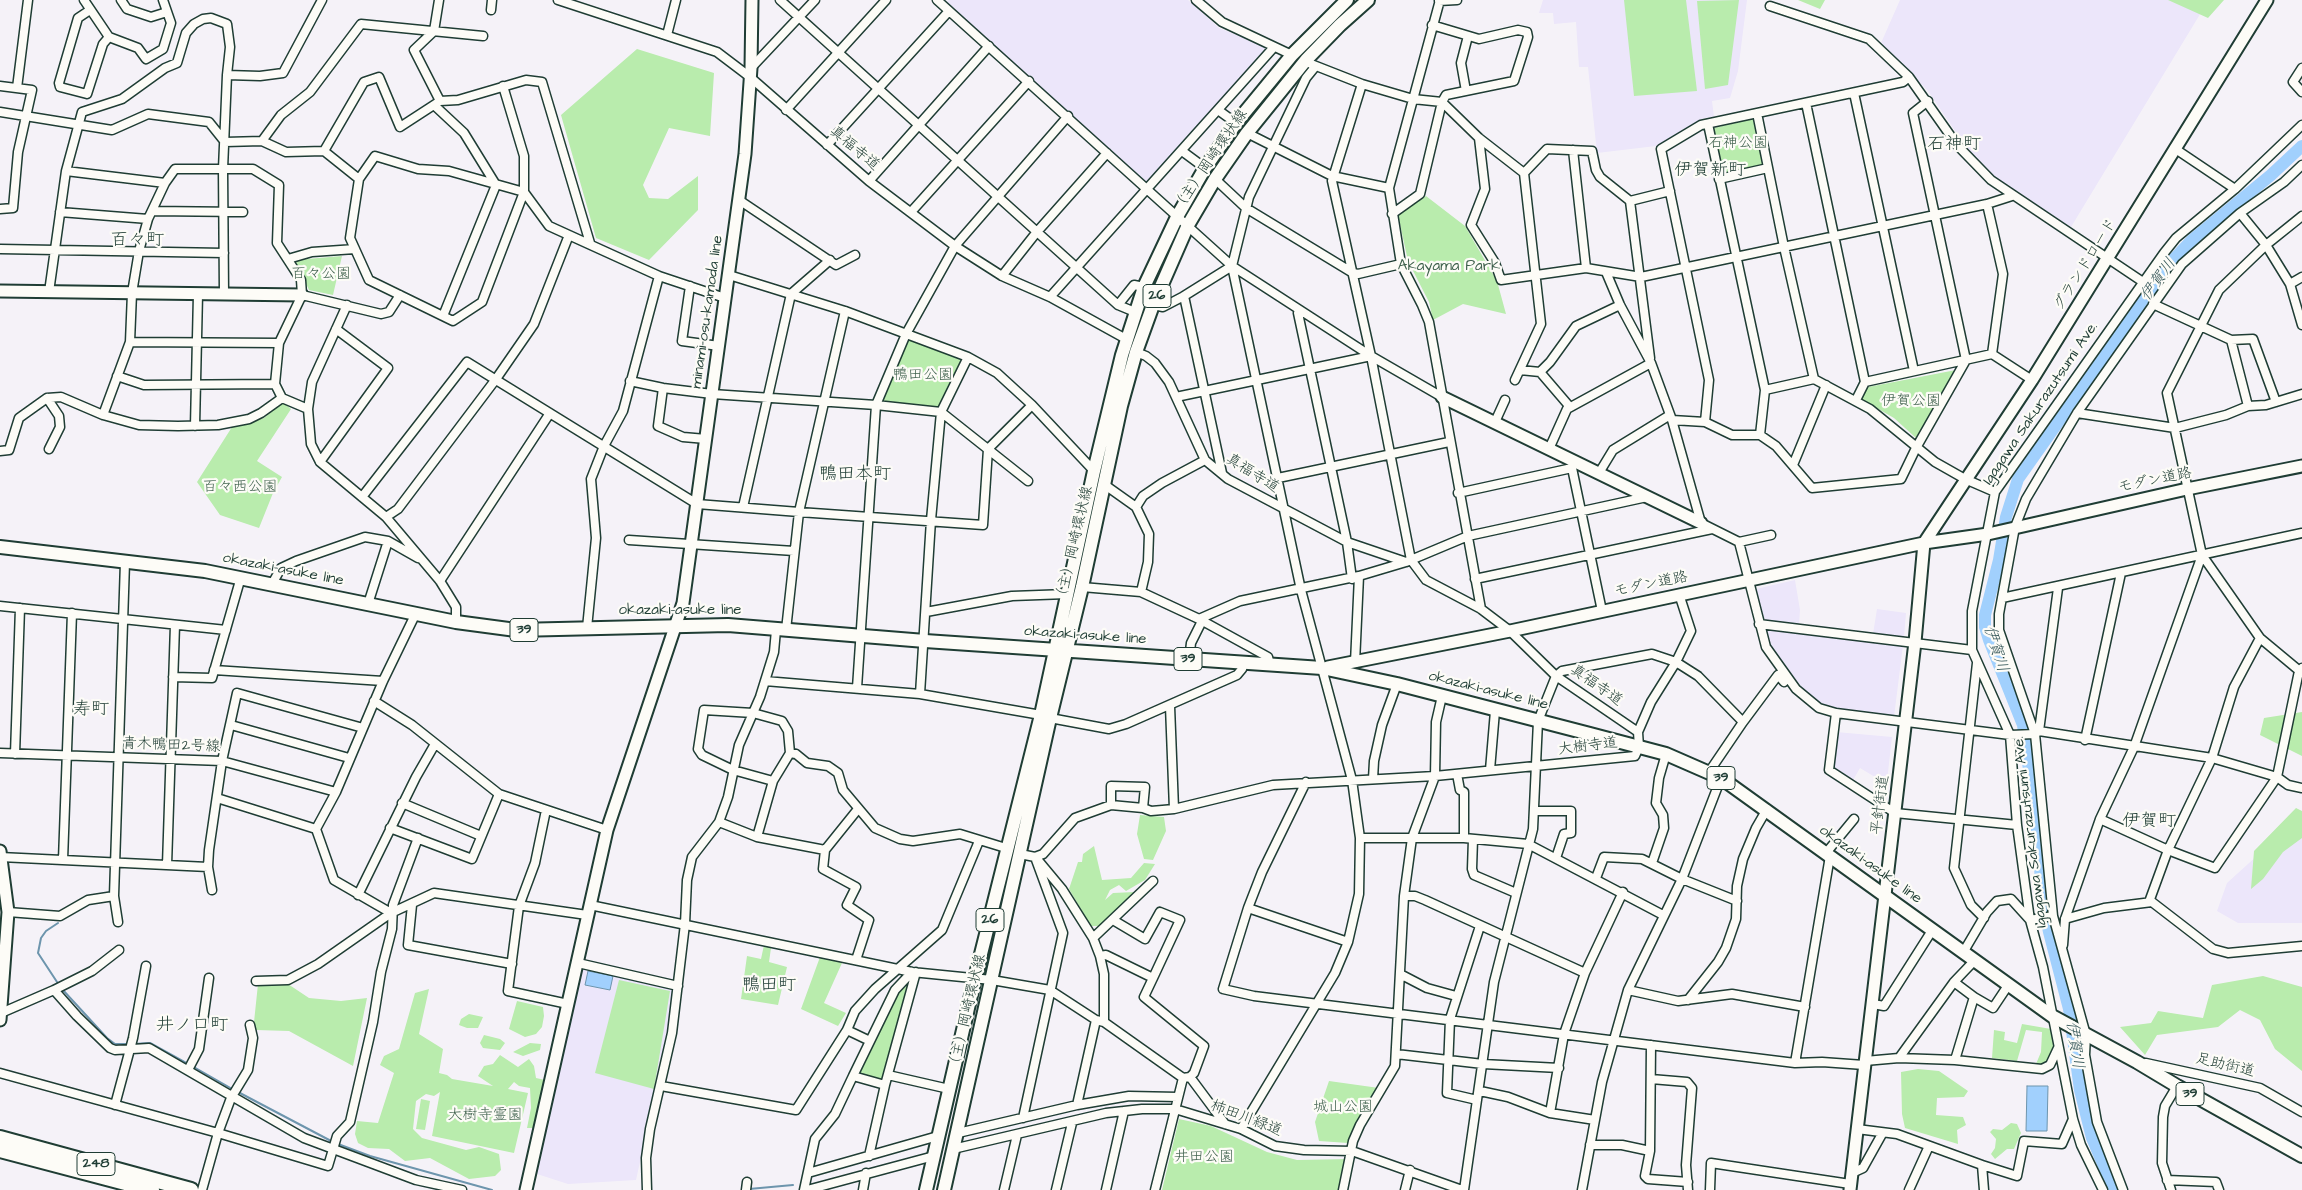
<!DOCTYPE html>
<meta charset="utf-8">
<style>
body{margin:0}
canvas{display:block;background:#f5f2f8}
</style>
<canvas width="2302" height="1190"></canvas>
<script>
const context = document.querySelector('canvas').getContext('2d');
context.lineJoin = 'round';
function fillPath(path, color) { context.fillStyle = color; context.fill(path, 'evenodd'); }
const shape = rows => new Path2D(rows.map(r => 'M' + r).join(''));
function trace(path, color, width, dash) { context.strokeStyle = color; context.lineWidth = width; context.lineCap = dash ? 'butt' : 'round'; context.setLineDash(dash || []); context.stroke(path); }
function drawText(font, color, halo, rows, align = 'center') {
  context.font = font + ' "Architects Daughter","Klee One",sans-serif'; context.lineWidth = 4.5; context.setLineDash([]); context.textBaseline = 'middle'; context.strokeStyle = halo; context.fillStyle = color; for (const [text, x, y, turn = 0] of rows) {
    context.save(); context.translate(x, y); context.rotate((+turn || 0) * Math.PI / 180); context.textAlign = isNaN(turn) ? turn : align; if (halo) context.strokeText(text, 0, 0); context.fillText(text, 0, 0); context.restore();
  }
}
const built = shape([
 [949,0,1188,0,1219,28,1267,47,1216,108,1147,183,947,2],
 [1543,0,1747,0,1738,71,1730,98,1712,101,1714,117,1704,118,1656,146,1597,153,1588,67,1579,67,1576,22,1554,24,1553,13,1539,13],
 [1900,0,2195,0,2205,6,2071,227,1988,172,1966,147,1928,91,1881,43],
 [1795,580,1800,610,1799,624,1762,622,1756,589],
 [1877,609,1906,613,1904,637,1873,634],
 [1765,629,1903,645,1894,717,1835,710,1823,706,1814,700,1782,666,1767,639],
 [1836,732,1892,737,1887,781,1875,777,1860,768,1852,782,1832,769],
 [2291,825,2302,827,2302,923,2238,923,2217,911,2227,883],
 [580,966,674,989,660,1071,636,1180,568,1184,534,1173]
]);
const green = shape([
 [1624,0,1686,0,1697,91,1634,96],
 [1739,0,1728,85,1705,89,1697,1],
 [1798,0,1825,0,1820,9],
 [2168,0,2224,0,2208,18],
 [637,49,714,73,710,136,669,128,643,185,649,198,668,199,698,176,698,210,649,260,596,238,561,115],
 [1753,119,1763,166,1723,173,1714,128],
 [1426,196,1465,226,1497,281,1506,314,1463,304,1433,320,1429,302,1408,261,1398,215],
 [342,256,333,295,309,290,295,260],
 [908,337,964,359,939,409,880,402],
 [1956,370,1916,438,1894,418,1859,398,1868,387],
 [283,402,291,409,257,461,282,477,273,493,259,528,220,515,197,482,232,427,264,418],
 [2302,712,2302,756,2260,735,2264,718],
 [2296,808,2302,811,2302,838,2283,852,2263,879,2251,889,2254,851],
 [1140,815,1164,817,1166,831,1153,860,1144,859,1137,834],
 [1094,846,1102,880,1131,878,1144,863,1155,864,1145,880,1126,891,1119,885,1110,890,1105,900,1113,893,1135,892,1102,926,1091,926,1069,889,1078,862,1082,862,1083,854],
 [764,945,771,948,769,962,787,967,778,1005,741,999,747,956,761,959],
 [820,957,842,963,824,1003,846,1013,838,1026,801,1009],
 [2263,976,2302,987,2302,1071,2275,1049,2260,1020,2240,1010,2218,1027,2157,1035,2145,1055,2120,1027,2151,1023,2158,1011,2203,1018,2212,985],
 [619,980,670,991,654,1089,595,1073],
 [912,981,884,1080,859,1074,896,995],
 [258,984,288,984,309,998,341,1001,367,998,353,1066,289,1031,256,1030,254,1022],
 [429,989,419,1034,443,1049,439,1073,447,1075,452,1079,493,1086,478,1076,484,1066,493,1064,500,1055,518,1067,529,1059,534,1066,536,1078,545,1080,537,1128,527,1128,531,1108,530,1088,519,1086,514,1082,508,1089,528,1093,514,1153,432,1136,440,1092,434,1096,426,1094,416,1101,413,1129,422,1138,466,1150,479,1147,499,1154,501,1170,495,1176,469,1179,430,1158,405,1161,389,1149,368,1148,358,1143,355,1134,357,1121,378,1123,394,1073,380,1065,384,1056,399,1049,415,993],
 [517,1001,543,1007,544,1016,542,1027,536,1034,525,1037,509,1029],
 [469,1014,483,1017,478,1028,467,1028,459,1025,461,1019],
 [2022,1024,2051,1029,2054,1047,2044,1065,2036,1064,2041,1052,2042,1032,2026,1030,2017,1061,1992,1058,1994,1030,2005,1032,2004,1040,2017,1043],
 [484,1035,500,1039,505,1043,500,1050,483,1048,480,1043],
 [530,1043,541,1044,540,1050,523,1056,513,1052],
 [1918,1069,1939,1071,1968,1091,1964,1097,1937,1098,1936,1115,1963,1117,1966,1125,1957,1130,1958,1144,1905,1128,1902,1114,1901,1072],
 [1329,1081,1379,1088,1348,1143,1319,1141,1315,1122],
 [421,1099,430,1101,425,1130,416,1129],
 [1179,1119,1211,1126,1267,1152,1297,1160,1349,1159,1340,1190,1162,1190],
 [2011,1123,2017,1124,2021,1133,2014,1149,2007,1149,1995,1159,1991,1154,1995,1148,1996,1139,1990,1132,1993,1129,2002,1130]
]);
const water = shape([
 [588,971,613,976,610,990,585,985,588,971],
 [2027,1086,2048,1086,2047,1131,2026,1131,2027,1086]
]);
const stream = shape([
 [58,923,46,931,41,938,38,953,59,985],
 [62,989,107,1038,115,1044,129,1044],
 [133,1044,150,1043,188,1064],
 [192,1066,234,1090],
 [238,1092,333,1142],
 [338,1144,370,1156,492,1190],
 [749,1189,793,1185]
]);
const river = shape([
 [2114,1190,2092,1138,2080,1090,2069,1009,2049,932,2042,897,2038,837,2023,725,1989,640,1985,627,1985,615,1999,560,2006,517,2018,479,2172,261,2192,240,2271,175,2302,146]
]);
const street = shape([
 [84,0,109,37,138,48,146,59,163,49,171,23,163,0],
 [121,0,127,9,151,17,167,12],
 [439,0,434,31,414,50,440,101,458,100,526,80,542,82,590,243],
 [558,0,717,52,750,77,869,181,955,246,1002,276,1050,297,1126,339],
 [780,0,1118,305,1135,312],
 [937,0,1232,266,1371,356,1442,397],
 [1196,0,1222,22,1292,55],
 [1440,0,1389,188,1401,264,1422,305,1429,322,1481,609],
 [1439,1,1457,0],
 [1770,6,1869,39,1909,77,1957,145,1991,180,2143,282],
 [90,10,78,18,59,83,60,87,87,94,103,44,109,37],
 [491,10,492,0],
 [667,35,676,0],
 [1311,64,1362,84,1413,99,1442,102,1479,138,1524,173,1541,324,1515,380],
 [751,68,815,0],
 [2302,68,2293,82,2302,92],
 [1362,84,1332,181,1371,356,1411,560,1426,580,1481,609,1510,631,1556,676,1638,732],
 [0,86,32,90,18,152,13,208,0,209],
 [503,86,524,156,524,192,482,302,453,321,369,280,350,238,359,179,375,156,418,169,449,171,524,192,549,226,659,276,725,298],
 [17,88,28,0],
 [1466,91,1461,63,1468,36],
 [1854,93,1914,371],
 [1806,103,1865,382,1856,400],
 [434,105,464,133,496,185,443,316],
 [786,110,886,0],
 [1218,110,1236,123],
 [0,112,112,130,148,114,209,122,225,142],
 [1757,113,1784,247,1814,379],
 [1708,124,1765,390,1760,435],
 [1247,133,1332,176,1389,188],
 [1479,138,1485,189,1471,225,1495,263,1501,280,1586,268,1641,277,1987,204,2012,196],
 [262,141,281,115,310,92,361,24,483,36],
 [225,142,262,141,286,152,324,151,364,82,379,77,400,127,440,101],
 [827,145,949,11],
 [2174,148,2235,189],
 [1573,150,1586,268],
 [324,151,359,179],
 [1182,151,1205,168],
 [66,171,165,183],
 [1524,173,1547,149,1592,151,1596,170,1600,177,1630,201,1650,358],
 [1215,179,1246,208,1353,273,1358,274,1401,264],
 [1719,179,1768,168],
 [869,181,989,46],
 [739,200,836,265,855,255],
 [1630,201,1670,191],
 [1987,204,2003,274,1992,354],
 [152,211,243,212],
 [60,212,148,219],
 [911,212,1029,81],
 [2240,213,2266,245,2290,284,2302,325],
 [1392,214,1420,194,1442,102,1446,95,1514,81,1528,37,1527,32,1518,30,1479,39,1432,25],
 [2302,216,2266,245,2219,290,2167,393,2202,555,2260,638,2302,673],
 [0,249,224,253],
 [288,259,312,252,355,249],
 [1606,272,1620,305,1651,363,1672,420,1701,523,1739,542,1771,535],
 [729,275,845,311,968,357,997,373,1032,405,1094,471],
 [1002,276,1036,233,1107,153],
 [2290,284,2302,277],
 [690,286,682,341,719,346],
 [49,292,66,171,82,112,122,99,165,68,177,63,186,33,194,24,203,19,211,18,227,24,230,47,227,75],
 [224,294,223,169,227,75,260,76,283,73,322,0],
 [302,295,381,314,389,312,400,295],
 [1184,296,1222,473],
 [1050,297,1274,47],
 [2153,304,2231,340,2253,339,2276,402],
 [347,305,312,382,308,409,311,444,320,462,386,517,440,581,456,607,456,622],
 [1118,305,1134,285,1144,287],
 [1153,305,1163,307,1184,296,1232,266],
 [1300,310,1298,313,1347,542,1352,579],
 [2231,340,2248,406],
 [130,342,279,343],
 [1136,352,1146,356,1155,363,1169,382,1205,460,1228,479,1347,542,1406,562],
 [1520,370,1540,372,1570,407],
 [1540,372,1550,362,1576,326,1620,305],
 [117,376,144,385,275,384],
 [630,381,663,388,712,394,876,405,941,412,1028,481],
 [1865,382,1992,354,2032,380],
 [663,388,658,426,683,437,706,439],
 [1765,390,1814,379,1870,409,1935,462,1965,479,1995,492],
 [1176,397,1371,356],
 [47,398,59,416,60,427,49,449],
 [2077,413,2175,428,2226,415,2248,406,2266,405,2302,394],
 [103,415,130,342,132,293,139,251,148,219,165,183,175,169,253,169,279,185,277,243,301,280,302,295,279,343,275,384,282,398,308,409],
 [1672,420,1705,422,1732,435,1760,435,1776,446,1812,488,1901,479,1916,448,1966,360,1913,113,1928,101],
 [1495,422,1505,400],
 [1705,422,1709,380,1661,149,1701,125,1903,82,1909,77],
 [195,426,198,294],
 [1549,449,1567,409,1651,363],
 [0,451,9,450,19,418,47,398,61,397,103,415,139,425,178,426,218,425,249,419,261,413,282,398],
 [1573,461,1572,468,1602,611],
 [320,462,388,368,336,329],
 [1793,465,1826,385],
 [1599,473,1613,450,1670,415],
 [1278,478,1449,442],
 [1105,485,1136,507,1149,534,1148,562,1141,592],
 [1458,493,1572,468],
 [362,497,467,362,697,504,799,512,983,525,988,449,1032,405],
 [743,507,791,294,830,260],
 [1136,507,1143,496,1162,483,1205,460],
 [386,517,398,509,496,379,534,324,569,235],
 [629,540,794,551],
 [1739,542,1766,647,1796,689,1819,708,1836,713,2010,735,2035,734,2039,731,2212,758,2277,777,2288,785,2302,788],
 [1475,579,1712,529],
 [440,581,550,413],
 [272,584,281,568,296,561,365,537,388,541,418,558],
 [1082,587,1141,592,1199,619,1268,657,1270,665],
 [2002,598,2302,533],
 [368,604,388,541],
 [0,606,226,630],
 [926,612,1012,596,1067,594],
 [1199,619,1240,601,1359,576,1406,562,1468,536,1647,497],
 [1759,624,1972,650],
 [587,628,596,538,591,479,604,446,623,411,659,276],
 [786,630,799,512,845,311],
 [1189,660,1191,643,1202,621],
 [1355,663,1359,576],
 [1977,663,1954,868,1971,905,1984,918],
 [214,670,383,681],
 [173,677,212,678,241,577],
 [765,681,920,694,1041,715],
 [857,688,876,405,906,334,955,246,1068,116],
 [920,694,931,520,941,412,968,357],
 [374,701,412,725,499,794,607,830],
 [1170,706,1174,809],
 [1836,713,1829,770,1895,813,2017,825],
 [1050,718,1109,729,1126,724,1237,675,1242,669,1244,663],
 [231,725,349,758],
 [2039,731,2058,588],
 [2085,740,2121,573],
 [0,753,222,761,336,792],
 [15,754,20,608],
 [1490,770,1495,711],
 [1709,772,1743,722,1778,675,1784,682],
 [1457,774,1460,790,1464,792,1464,838],
 [1373,779,1374,761,1382,725,1397,684],
 [773,781,733,770,702,755,698,749,704,710,753,713,782,721,788,731,790,753,796,754,807,763,828,766,838,773,843,790,875,828,900,839,913,841,960,834,1009,849],
 [1306,782,1262,872,1248,908,1223,989,1254,996,1795,1063,1822,1062,1864,1065],
 [217,798,316,829],
 [402,803,481,836],
 [1111,805,1111,786,1145,787,1143,808],
 [546,810,535,863,519,906,508,991,568,1004],
 [1535,811,1571,811,1571,833,1564,834,1556,858],
 [2100,819,2168,850,2215,868,2277,777,2299,671,2302,668],
 [719,822,757,837,825,850,858,809],
 [390,828,472,859,499,794],
 [316,829,336,792,383,681,416,613],
 [316,829,334,880,391,913],
 [757,837,773,781,790,753],
 [1360,838,1464,838,1528,844,1663,915],
 [1473,839,1472,869,1474,875,1516,893],
 [825,850,823,869,856,887,847,905,869,920,856,960],
 [1826,853,1854,819],
 [1020,854,1035,857,1043,854,1075,818,1111,805,1143,808,1151,811,1174,809,1273,785,1435,776,1635,756,1639,747,1638,732,1651,702,1676,662,1691,631,1679,594],
 [0,857,208,867],
 [1037,859,1062,889,1093,938,1100,956,1104,974,1104,1022],
 [63,860,72,613],
 [1652,863,1664,828,1663,815,1656,803,1659,778,1666,754],
 [167,865,175,625],
 [1596,878,1604,857,1642,859,1682,879,1737,901],
 [212,890,208,867,209,850,222,761,237,693,363,728],
 [358,895,416,777,435,744],
 [1404,896,1415,896,1425,900,1585,973,1623,892],
 [2149,902,2168,850,2212,758,2234,687,2260,638],
 [412,905,408,945,512,964],
 [590,905,912,972,992,980,1050,990,1096,1020,1104,1022,1183,1078,1155,1190],
 [1248,908,1348,942],
 [8,912,60,916,88,900,114,896],
 [2065,919,2104,908,2152,902,2213,949,2228,953,2302,946],
 [2030,920,2053,916],
 [118,922,114,896,125,562],
 [1093,938,1153,881],
 [2063,945,2065,919,2100,819,2134,747,2202,555],
 [1964,951,1987,912,1997,901,2011,899,2030,920],
 [1100,956,1106,955,1153,978,1180,920,1160,912,1145,939,1113,920],
 [578,963,678,986],
 [912,972,895,990,853,1076,885,1085,916,972],
 [1400,974,1427,988,1456,996],
 [1153,978,1144,997,1204,1046,1194,1073,1190,1077,1183,1078],
 [256,981,288,980,318,964,391,913,434,893,587,915],
 [1954,982,1974,997],
 [54,990,92,971,119,950],
 [1628,990,1678,1001,1732,994,1805,1007],
 [1688,1000,1718,962,1726,948,1736,919,1737,886,1743,859,1756,828,1767,809],
 [1873,1004,1884,1006,1933,929],
 [1,1013,54,990,77,1016,110,1048,115,1050,149,1048,304,1138,416,1180,462,1190],
 [847,1030,870,1041],
 [1651,1045,1650,1151,1645,1176,1648,1179,1688,1182],
 [1396,1054,1483,1064,1559,1068],
 [1899,1058,1954,982,1975,960],
 [1955,1060,1974,997,1993,1008,2009,984],
 [1865,1061,1899,1058,1955,1060,2042,1069,2050,1065,2058,1048],
 [1795,1063,1830,856],
 [2146,1063,2260,1088,2302,1112],
 [188,1070,199,1049,209,978],
 [0,1073,218,1133,328,1166,337,1136,350,1122,373,1022,381,972,392,929,393,905,418,838],
 [888,1075,949,1089],
 [1190,1077,1225,1124],
 [1651,1079,1687,1082,1692,1088,1686,1165,1688,1190],
 [661,1086,796,1110,847,1030,855,1011,875,989,942,930,979,841],
 [1480,1091,1508,1097,1550,1113,1595,1120],
 [1477,1100,1447,1093,1450,1019,1480,926],
 [115,1105,133,1038,146,966],
 [1077,1105,1096,1020],
 [1550,1113,1564,1034,1585,973],
 [1023,1118,1063,933,1035,857],
 [1241,1129,1335,973,1348,942,1359,894,1360,838,1352,780,1301,590,1232,266,1249,197,1306,78,1315,67],
 [1857,1129,1897,1134,1982,1165,1984,1190],
 [958,1133,1077,1105,1129,1096,1178,1097],
 [1590,1145,1622,1145,1650,1151],
 [953,1149,1106,1113,1142,1109,1175,1109,1241,1129,1275,1146,1304,1150,1352,1151,1462,1190],
 [869,1156,885,1085],
 [1982,1165,2017,1176,2024,1141,2062,1144,2073,1119],
 [808,1173,938,1136],
 [1852,1173,1863,1168,1882,1134],
 [2167,1180,2216,1182,2219,1190],
 [202,1190,218,1133,231,1098,248,1070,253,1038,250,1025],
 [647,1190,646,1158,650,1129,672,1033,685,924,687,880,692,857,719,822,728,797,739,745,760,697,774,652,776,630],
 [746,1190,747,1182],
 [804,1190,815,1139,835,1114,853,1076],
 [807,1190,934,1156],
 [863,1190,866,1173],
 [1004,1190,1017,1135],
 [1056,1190,1072,1123],
 [1106,1190,1124,1111],
 [1343,1190,1353,1141,1360,1125,1395,1066,1404,896,1412,838,1435,776,1436,722,1442,696],
 [1405,1190,1410,1170],
 [1464,1190,1494,982,1533,829,1538,721,1556,676,1562,671,1652,654,1676,662,1698,676,1743,722],
 [1582,1190,1602,1082,1628,990,1682,879,1721,778],
 [1710,1190,1711,1163,1850,1184],
 [1909,1190,1929,1146],
 [2103,1190,2081,1145,2073,1119,2043,967,2030,920,2017,825,2010,735,1972,650,1972,611,1995,492,2164,253,2176,238,2235,189,2302,125],
 [2123,1190,2097,1122,2085,1055,2086,1035,2053,916,2035,734,1999,630,1999,614,2015,527,2026,499,2077,413,2182,264,2240,213,2284,182,2302,165],
 [2171,1190,2162,1163,2163,1117,2165,1106,2177,1086]
]);
const secondary = shape([
 [0,291,302,295],
 [1442,397,1701,523],
 [1328,667,1510,631,1924,543,1988,534,2187,489,2302,466],
 [0,851,8,912,0,1020],
 [526,1190,607,830,683,603,745,154,751,68,752,0],
 [1850,1190,1915,642,1924,543,2032,380,2267,0]
]);
const primary = shape([
 [0,547,205,571,456,622,516,630,728,625,925,641,1322,668,1397,684,1590,734,1666,754,1721,778,2052,1016,2137,1062,2177,1086,2302,1156],
 [926,1190,975,978,1041,715,1094,471,1122,355,1144,287,1178,215,1205,168,1236,123,1292,55,1347,0],
 [944,1190,1050,718,1082,587,1121,406,1136,352,1153,305,1188,225,1215,179,1247,133,1306,60,1340,25,1368,0]
]);
const highway = shape([
 [0,1138,191,1190],
 [0,1150,152,1190]
]);
const shields = [
 [1157,296,28],
 [524,630,28],
 [1188,659,28],
 [1721,778,28],
 [990,920,28],
 [2190,1094,28],
 [96,1164,38]
];
const shieldNames = [
 ["26",1157,296],
 ["39",524,630],
 ["39",1188,659],
 ["39",1721,778],
 ["26",990,920],
 ["39",2190,1094],
 ["248",96,1164]
];
const parkNames = [
 ["石神公園",1738,144],
 ["Akayama Park",1449,267],
 ["百々公園",321,275],
 ["鴨田公園",923,376],
 ["伊賀公園",1911,402],
 ["百々西公園",240,488],
 ["城山公園",1343,1108],
 ["大樹寺霊園",485,1116],
 ["井田公園",1204,1158]
];
const streetNames = [
 ["真福寺道",854,149,40],
 ["（主）岡崎環状線",1211,161,-56],
 ["グランドロード",2086,265,-58],
 ["minami-osu-kamoda line",708,312,-82],
 ["Igagawa Sakurazutsumi Ave.",2041,404,-56],
 ["真福寺道",1252,474,32],
 ["モダン道路",2155,481,-12],
 ["（主）岡崎環状線",1075,545,-77],
 ["okazaki-asuke line",283,570,11],
 ["モダン道路",1651,585,-12],
 ["okazaki-asuke line",680,611],
 ["okazaki-asuke line",1085,636,4],
 ["真福寺道",1596,686,35],
 ["okazaki-asuke line",1488,691,14],
 ["青木鴨田2号線",171,746,2],
 ["大樹寺道",1588,747,-7],
 ["平針街道",1881,805,-83],
 ["Igagawa Sakurazutsumi Ave.",2031,832,-97],
 ["okazaki-asuke line",1870,865,36],
 ["（主）岡崎環状線",968,1013,-77],
 ["足助街道",2225,1066,13],
 ["柿田川緑道",1246,1119,21]
];
const waterNames = [
 ["伊賀川",2159,280,-54],
 ["伊賀川",1995,649,72],
 ["伊賀川",2074,1045,82]
];
const quarterNames = [
 ["石神町",1954,145],
 ["伊賀新町",1710,171],
 ["百々町",137,241],
 ["鴨田本町",855,475],
 ["寿町",91,710],
 ["伊賀町",2149,822],
 ["鴨田町",769,986],
 ["井ノ口町",192,1026]
];
fillPath(built, '#ece6fa');
fillPath(green, '#b9ecad');
fillPath(water, '#a1d0fd');
trace(water, '#6d95ad', 1);
trace(stream, '#6d95ad', 2);
trace(river, '#a1d0fd', 12);
trace(street, '#1f3d34', 11);
trace(secondary, '#1f3d34', 15);
trace(primary, '#1f3d34', 16);
trace(highway, '#1f3d34', 18);
trace(street, '#fdfcf7', 8);
trace(secondary, '#fdfcf7', 11);
trace(primary, '#fdfcf7', 12);
trace(highway, '#fdfcf7', 14);
for (const [x, y, w] of shields) { const box = new Path2D(); box.roundRect(x - w / 2, y - 11.5, w, 23, 4); context.fillStyle = '#fdfcf7'; context.fill(box); trace(box, '#1f3d34', 1); }
drawText('bold 14px', '#1f3d34', null, shieldNames);
drawText('15px', '#3e604c', '#fdfcf7', parkNames);
drawText('15px', '#1f3d34', '#fdfcf7', streetNames);
drawText('italic 16px', '#395a5c', '#fdfcf7', waterNames);
drawText('18px', '#1f3d34', '#fdfcf7', quarterNames);
</script>
